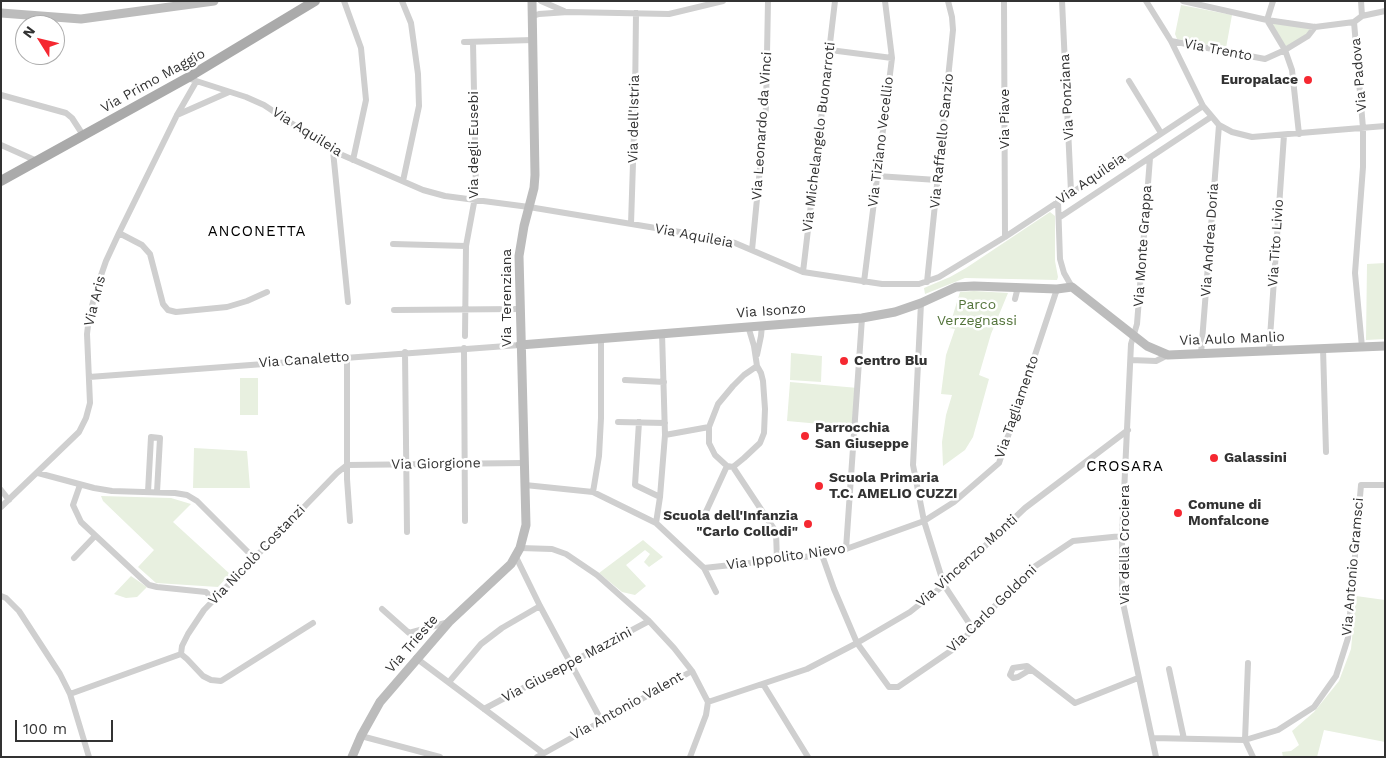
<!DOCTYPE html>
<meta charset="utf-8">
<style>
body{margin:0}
#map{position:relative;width:1386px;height:758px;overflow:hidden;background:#fff;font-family:"Work Sans",sans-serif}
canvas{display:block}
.frame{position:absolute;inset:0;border:2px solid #323232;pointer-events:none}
.north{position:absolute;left:15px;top:15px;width:50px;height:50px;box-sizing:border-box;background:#fff;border:1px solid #adadad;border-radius:50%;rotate:306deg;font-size:14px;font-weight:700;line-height:20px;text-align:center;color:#323232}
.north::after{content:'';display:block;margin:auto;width:18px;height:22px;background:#f52831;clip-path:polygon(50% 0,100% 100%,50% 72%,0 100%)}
.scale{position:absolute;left:15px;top:720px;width:98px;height:22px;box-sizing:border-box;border:2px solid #323232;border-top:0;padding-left:6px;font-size:15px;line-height:18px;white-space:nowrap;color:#323232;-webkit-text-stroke:4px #fff;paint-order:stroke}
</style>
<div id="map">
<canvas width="1386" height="758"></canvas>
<div class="frame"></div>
<div class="north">N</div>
<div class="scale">100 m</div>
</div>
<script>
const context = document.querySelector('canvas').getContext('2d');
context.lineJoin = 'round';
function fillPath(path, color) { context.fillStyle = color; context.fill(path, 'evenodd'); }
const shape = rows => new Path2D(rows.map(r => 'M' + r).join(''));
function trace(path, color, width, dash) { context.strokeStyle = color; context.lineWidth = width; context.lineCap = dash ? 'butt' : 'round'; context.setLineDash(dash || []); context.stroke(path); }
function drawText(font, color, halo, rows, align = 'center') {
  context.font = font + ' "Work Sans",sans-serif'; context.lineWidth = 5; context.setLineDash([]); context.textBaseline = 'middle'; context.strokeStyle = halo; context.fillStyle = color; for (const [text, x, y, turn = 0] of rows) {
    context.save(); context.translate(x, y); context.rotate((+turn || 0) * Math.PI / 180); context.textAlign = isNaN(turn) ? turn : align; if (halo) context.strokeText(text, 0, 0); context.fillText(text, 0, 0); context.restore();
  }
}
const green = shape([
 [1181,5,1232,15,1226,48,1177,39,1175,34],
 [1270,22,1312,28,1308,34,1286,48],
 [1050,212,1055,216,1055,261,1058,277,1057,280,965,278,925,294,924,288,950,277,966,268],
 [1385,263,1385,339,1366,340,1367,264],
 [974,291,1008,293,991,334,979,375,989,379,973,437,965,450,943,466,942,442,946,415,952,395,941,394,946,355,955,329,949,328,960,292],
 [791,353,822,356,821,382,790,380],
 [240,378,258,378,258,415,240,415],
 [790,382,858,388,854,427,787,421],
 [194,448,247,451,250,488,193,488],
 [101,496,171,498,191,504,173,522,230,574,218,587,156,583,138,567,154,550,103,501],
 [643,540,663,557,649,567,644,562,650,554,645,550,626,565,646,586,635,595,622,592,599,573],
 [131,576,147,587,137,597,126,598,114,594],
 [1356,596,1385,600,1385,742,1324,730,1317,757,1283,757,1282,752,1291,751,1299,745,1292,731,1314,712,1339,681,1351,649]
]);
const street = shape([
 [344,1,361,48,366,100,353,160],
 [402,1,411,23,418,74,419,106,403,181],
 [541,1,564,11],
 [1004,1,1005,237],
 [1062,1,1071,192],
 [1146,1,1171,41,1203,106,1219,125,1232,132,1252,137,1385,126],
 [1183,1,1267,20,1315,27,1354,22,1362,16,1385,11],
 [1273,1,1267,20,1285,50,1292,70,1299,134],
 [1361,1,1362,16],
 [533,16,539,14,568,12,669,14,723,1],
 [1354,22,1363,128,1363,167,1355,273,1362,347],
 [1171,41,1265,59,1285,50,1308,36,1315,27],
 [464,42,533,40],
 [830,50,892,58],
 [187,78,246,97,264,105,333,151,423,190,445,196,529,207,716,238,735,243,803,272,882,284,919,284,939,277,1005,237,1203,106],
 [1129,81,1161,133],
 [1,95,66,113,72,118,83,135],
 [177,115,229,92],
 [1,145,37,161],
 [333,151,348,302],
 [1150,158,1137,324,1131,344,1122,536,1122,592,1123,603,1156,757],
 [877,176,937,180],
 [1058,201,1060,259,1064,273,1072,287],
 [1060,217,1211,117],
 [631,224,635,102,636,13],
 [119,233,142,245,150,254,163,304,168,310,176,312,227,307,247,301,267,292],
 [393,244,466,246],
 [752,250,766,107,768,1],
 [803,272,835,1],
 [864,282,892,58,885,1],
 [927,282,953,30,952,17,948,1],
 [1015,299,1018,287],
 [921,303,913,465,924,521,944,585,973,629],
 [394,310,520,309],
 [748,326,754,346,757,366],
 [465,336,466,246,476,192,473,42],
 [464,348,465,521],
 [1323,348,1326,452],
 [405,352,407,532],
 [1269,352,1284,135],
 [1201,354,1219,125],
 [757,355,761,336,762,325],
 [347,357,347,479,350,521],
 [1131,360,1156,361,1168,355],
 [757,366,761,373,763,381,765,409,764,433,760,443,744,458,733,467,727,466,715,455,709,443,709,427,718,404,733,386,744,375,757,366],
 [89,377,520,345],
 [625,380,664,382],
 [618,422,665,423],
 [639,422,635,485,660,497],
 [665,435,709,427],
 [733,467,776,532,777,560],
 [38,473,94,488,112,491,175,493,187,495,197,501,254,558],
 [80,485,73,505,81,522,142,579,149,585,157,587,206,592,213,599],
 [525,485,593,492,656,523,704,568,716,592],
 [1,490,9,500],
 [148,492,151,437,160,438,157,492],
 [593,492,599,456,601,418,601,339],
 [1,507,79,432,86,418,90,403,87,334,89,317,98,284,106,261,119,233,177,115,196,82],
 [704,516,727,466],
 [656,523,660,497,665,435,662,333],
 [520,548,552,549,566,554,597,575,649,621,674,648,692,671,708,702],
 [846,549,862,318],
 [822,555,834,589,857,643,889,687,898,687,955,648,1028,571,1073,541,1122,536],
 [516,557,540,606,601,720],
 [74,558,95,536],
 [704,568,822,555,846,549,924,521,954,502,999,463,1057,289],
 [1,596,6,598,19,611,60,674,70,694,89,757],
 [382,609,409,633,449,622],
 [181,654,182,646,188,634,204,610,337,473,347,465,524,463],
 [416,658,543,753],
 [1248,663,1245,740,1253,757],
 [1169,669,1184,739],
 [1033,671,1028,671,1018,677,1013,678,1010,675,1013,668,1027,666,1075,703,1138,678],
 [449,682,481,644,502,628,540,606],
 [763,684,808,757],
 [70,694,181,654,187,659,203,676,211,680,221,681,313,623],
 [708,702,807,669,857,643,910,612,944,585,1025,508,1128,430],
 [484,709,649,621],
 [361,736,440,757],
 [1152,738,1245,740,1278,730,1314,707,1336,676,1348,638,1361,485,1385,485],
 [537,757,692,671],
 [690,757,706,715,708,702]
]);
const secondary = shape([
 [1,13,81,19,214,1],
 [520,345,862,318,895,312,921,303,956,287,974,286,1057,289,1072,287,1147,346,1168,355,1385,346],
 [352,757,361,736,380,702,449,622,511,564,520,548,526,525,519,256,524,226,534,188,535,175,532,1]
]);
const primary = shape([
 [1,181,187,78,315,1]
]);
const markers = [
 [1308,80,5,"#f52831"],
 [844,361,5,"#f52831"],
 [805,436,5,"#f52831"],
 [1214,458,5,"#f52831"],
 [819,486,5,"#f52831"],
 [1178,513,5,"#f52831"],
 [808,524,5,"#f52831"]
];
const streetNames = [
 ["Via Trento",1218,50,11],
 ["Via Padova",1359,75,-95],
 ["Via Primo Maggio",153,81,-29],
 ["Via Ponziana",1067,97,-93],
 ["Via dell'Istria",634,119,-89],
 ["Via Piave",1005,119,-90],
 ["Via Leonardo da Vinci",762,126,-86],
 ["Via Aquileia",307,132,32],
 ["Via Michelangelo Buonarroti",819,137,-83],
 ["Via Raffaello Sanzio",942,141,-84],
 ["Via Tiziano Vecellio",881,142,-83],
 ["Via degli Eusebi",474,145,-90],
 ["Via Aquileia",1091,179,-34],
 ["Via Aquileia",694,236,11],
 ["Via Andrea Doria",1210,240,-86],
 ["Via Tito Livio",1276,243,-86],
 ["Via Monte Grappa",1143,246,-86],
 ["Via Terenziana",507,298,-90],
 ["Via Aris",95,301,-76],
 ["Via Isonzo",771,311,-4],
 ["Via Aulo Manlio",1232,339,-2],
 ["Via Canaletto",304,360,-4],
 ["Via Tagliamento",1017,407,-71],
 ["Via Giorgione",436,464,-1],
 ["Via della Crociera",1125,545,-90],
 ["Via Nicolò Costanzi",257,555,-46],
 ["Via Ippolito Nievo",786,557,-8],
 ["Via Vincenzo Monti",967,561,-42],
 ["Via Antonio Gramsci",1353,567,-85],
 ["Via Carlo Goldoni",992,609,-44],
 ["Via Trieste",412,644,-49],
 ["Via Giuseppe Mazzini",567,665,-28],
 ["Via Antonio Valent",627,706,-29]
];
const poiNames = [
 ["Europalace",1298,80,"right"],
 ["Centro Blu",854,361],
 ["Parrocchia",815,428],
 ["San Giuseppe",815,444],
 ["Galassini",1224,458],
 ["Scuola Primaria",829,478],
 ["T.C. AMELIO CUZZI",829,494],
 ["Comune di",1188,505],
 ["Monfalcone",1188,521],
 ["Scuola dell'Infanzia",798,516,"right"],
 ["\"Carlo Collodi\"",798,532,"right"]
];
const parkNames = [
 ["Parco",977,305],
 ["Verzegnassi",977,321]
];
const neighbourhoodNames = [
 ["ANCONETTA",257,232],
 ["CROSARA",1125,467]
];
fillPath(green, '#e8f0e0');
trace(street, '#cfcfcf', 6);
trace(secondary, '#bcbcbc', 9);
trace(primary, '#aaa', 10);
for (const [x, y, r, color] of markers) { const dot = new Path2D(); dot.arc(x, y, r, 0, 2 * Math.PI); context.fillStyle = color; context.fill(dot); trace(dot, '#fff', 2); }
drawText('14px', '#323232', '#fff', streetNames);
drawText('bold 14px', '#323232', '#fff', poiNames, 'left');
drawText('14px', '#53733a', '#fff', parkNames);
context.letterSpacing = '1px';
drawText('15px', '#000', '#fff', neighbourhoodNames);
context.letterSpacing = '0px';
</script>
